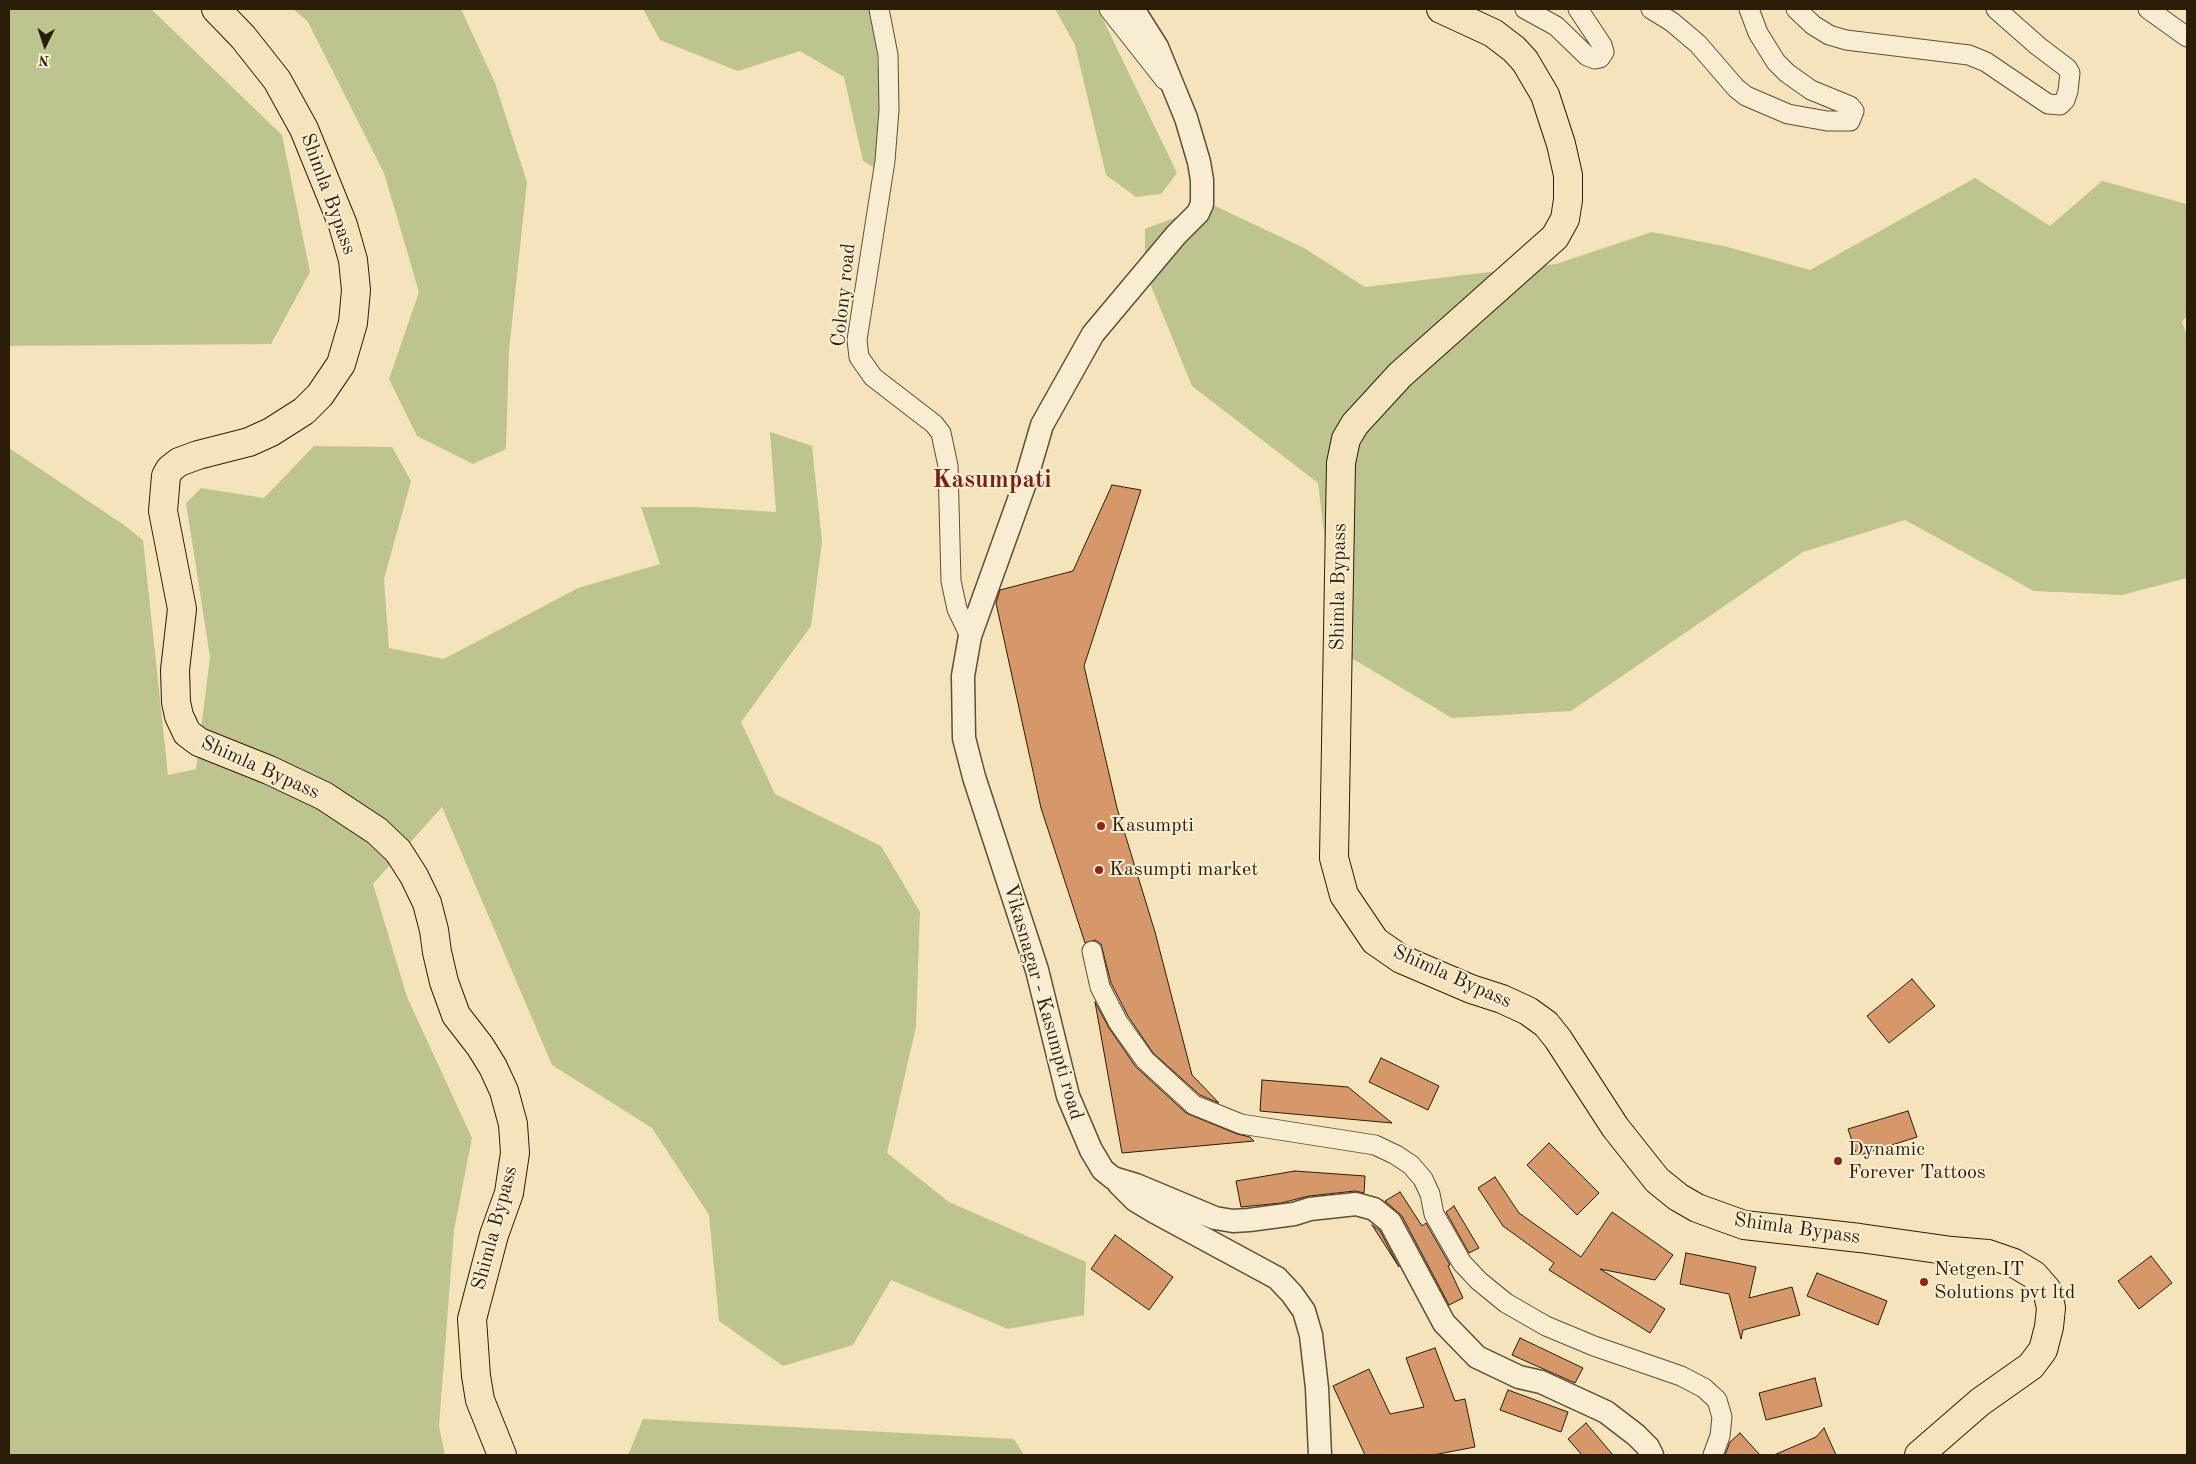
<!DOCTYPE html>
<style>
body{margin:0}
#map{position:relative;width:2196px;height:1464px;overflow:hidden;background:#f5e4bb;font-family:"Old Standard TT",serif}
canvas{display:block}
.frame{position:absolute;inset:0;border:10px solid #2c1d09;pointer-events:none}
.north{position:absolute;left:20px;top:20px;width:50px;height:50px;-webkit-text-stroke:4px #f8edd3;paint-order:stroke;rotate:184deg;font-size:14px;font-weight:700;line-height:20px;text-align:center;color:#2c1d09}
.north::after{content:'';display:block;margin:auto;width:18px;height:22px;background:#2c1d09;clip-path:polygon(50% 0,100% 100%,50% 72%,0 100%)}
</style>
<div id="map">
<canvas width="2196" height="1464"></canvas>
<div class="frame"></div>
<div class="north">N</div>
</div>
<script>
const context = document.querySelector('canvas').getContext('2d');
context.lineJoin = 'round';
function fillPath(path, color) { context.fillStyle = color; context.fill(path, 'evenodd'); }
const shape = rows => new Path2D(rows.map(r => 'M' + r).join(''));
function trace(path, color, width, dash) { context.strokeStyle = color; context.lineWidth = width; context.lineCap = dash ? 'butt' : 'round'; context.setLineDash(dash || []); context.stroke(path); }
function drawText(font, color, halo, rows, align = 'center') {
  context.font = font + ' "Old Standard TT",serif'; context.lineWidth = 4; context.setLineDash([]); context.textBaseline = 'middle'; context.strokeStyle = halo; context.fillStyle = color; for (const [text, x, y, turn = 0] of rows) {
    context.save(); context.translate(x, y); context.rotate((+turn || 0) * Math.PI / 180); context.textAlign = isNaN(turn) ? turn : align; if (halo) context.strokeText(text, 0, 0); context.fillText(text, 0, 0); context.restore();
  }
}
const green = shape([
 [9,9,151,9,282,135,310,272,271,344,9,346],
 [293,9,461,9,495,83,527,182,509,350,506,449,473,464,417,436,389,379,419,292,384,173,308,22],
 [643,9,873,9,884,142,880,171,863,161,844,77,800,51,738,71,660,40],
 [1055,9,1098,9,1177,173,1161,194,1136,197,1106,175,1075,45],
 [1975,178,2050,226,2102,181,2187,204,2187,316,2182,322,2187,335,2187,578,2122,595,2034,591,1905,520,1803,552,1571,711,1452,718,1338,650,1318,483,1192,386,1145,271,1145,229,1211,204,1304,248,1365,287,1556,264,1652,232,1728,247,1810,270],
 [770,432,812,446,822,542,811,626,741,722,775,794,881,846,920,912,916,1027,887,1153,949,1202,1086,1262,1084,1315,1008,1329,891,1280,853,1345,783,1366,719,1321,709,1215,652,1128,552,1065,442,807,373,884,407,997,472,1138,454,1230,439,1426,445,1455,9,1455,9,448,124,525,143,540,168,775,196,769,210,657,186,503,201,488,264,498,314,446,392,447,411,481,384,579,389,648,444,659,578,588,660,564,641,507,694,507,776,512],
 [643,1419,1014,1439,1024,1455,628,1455]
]);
const building = shape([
 [1112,485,1141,490,1084,666,1117,808,1155,932,1192,1075,1219,1103,1200,1095,1153,1053,1128,1016,1111,983,1101,944,1095,940,1085,943,1041,808,996,603,1000,590,1073,571,1112,485],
 [1912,979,1935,1006,1889,1043,1867,1016,1912,979],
 [1095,1002,1109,1028,1136,1067,1186,1113,1237,1134,1250,1137,1254,1141,1122,1153,1095,1002],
 [1381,1058,1439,1086,1428,1110,1369,1082,1381,1058],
 [1262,1080,1348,1087,1392,1123,1260,1111,1262,1080],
 [1908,1111,1917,1137,1857,1156,1848,1129,1908,1111],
 [1549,1143,1599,1193,1577,1215,1527,1165,1549,1143],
 [1295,1171,1365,1176,1364,1193,1355,1191,1309,1196,1281,1203,1241,1207,1236,1181,1295,1171],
 [1495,1177,1519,1213,1581,1257,1612,1212,1673,1255,1655,1280,1600,1269,1665,1309,1650,1333,1549,1270,1554,1263,1503,1226,1478,1188,1495,1177],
 [1400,1192,1422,1226,1426,1223,1450,1265,1448,1266,1463,1298,1449,1305,1402,1216,1385,1201,1400,1192],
 [1454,1206,1479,1248,1469,1253,1446,1212,1454,1206],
 [1372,1225,1380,1231,1399,1267,1372,1225],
 [1115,1235,1173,1277,1149,1310,1091,1269,1115,1235],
 [1686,1253,1756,1267,1749,1298,1792,1287,1800,1315,1743,1330,1741,1339,1729,1294,1680,1284,1686,1253],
 [2151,1256,2172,1283,2139,1309,2118,1281,2151,1256],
 [1817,1273,1887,1301,1878,1325,1807,1296,1817,1273],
 [1520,1338,1583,1368,1575,1383,1512,1355,1520,1338],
 [1435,1348,1455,1401,1465,1399,1475,1447,1433,1455,1365,1455,1333,1386,1369,1369,1390,1414,1424,1407,1406,1358,1435,1348],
 [1815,1378,1822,1406,1766,1420,1759,1393,1815,1378],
 [1508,1390,1568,1412,1561,1432,1500,1410,1508,1390],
 [1586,1423,1613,1455,1582,1455,1568,1439,1586,1423],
 [1824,1428,1836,1455,1774,1455,1816,1437,1824,1428],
 [1740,1433,1760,1455,1725,1455,1730,1442,1740,1433]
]);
const minor = shape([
 [879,9,888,55,889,110,885,161,857,340,859,357,873,377,934,424,941,433,948,466,951,581,957,609,970,636],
 [1109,9,1165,80],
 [1525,9,1556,26,1587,56,1595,59,1600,58,1604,52,1602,45,1578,9],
 [1651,9,1672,22,1698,44,1736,88,1746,96,1788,114,1827,121,1850,121,1854,111,1850,106,1811,90,1787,73,1776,62,1758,33,1749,9],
 [1796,9,1813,25,1829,35,1846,40,1969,55,1986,62,2048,104,2060,105,2065,100,2068,91,2070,73,2067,68,2038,46,1996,9],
 [2148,9,2187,37],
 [1092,951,1100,987,1118,1022,1145,1060,1194,1105,1241,1124,1375,1145,1396,1155,1411,1165,1423,1179,1430,1194,1434,1214,1462,1263,1479,1281,1506,1303,1546,1326,1594,1346,1681,1376,1704,1388,1717,1400,1722,1417,1720,1436,1713,1455]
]);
const tertiary = shape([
 [1133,9,1157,47,1186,118,1199,162,1202,180,1202,204,1198,213,1176,235,1093,334,1042,425,1025,483,970,636,963,676,964,738,974,777,1037,970,1068,1096,1091,1150,1103,1170,1113,1178,1136,1185,1215,1218,1233,1221,1249,1220,1294,1214,1310,1209,1356,1204,1374,1209,1390,1222,1444,1323,1477,1357,1519,1377,1541,1382,1606,1412,1636,1435,1648,1447,1652,1455],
 [1119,1184,1135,1200,1155,1212,1277,1278,1292,1294,1304,1311,1311,1335,1317,1388,1320,1455]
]);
const trunk = shape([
 [216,9,243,37,277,80,304,129,343,225,353,260,356,290,353,323,341,364,320,395,304,411,271,432,249,442,198,455,179,462,170,469,166,476,163,511,182,609,175,670,176,702,179,716,187,733,199,742,269,770,324,796,377,831,398,851,414,876,427,903,434,930,437,952,444,982,456,1015,480,1046,493,1067,504,1091,513,1124,515,1153,509,1193,494,1235,472,1319,476,1376,480,1400,502,1455],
 [1441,9,1493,33,1514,49,1525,61,1545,95,1561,144,1568,175,1568,200,1565,219,1555,237,1400,375,1355,424,1346,439,1341,463,1334,858,1344,895,1375,941,1401,959,1471,989,1502,999,1528,1011,1546,1024,1558,1039,1615,1127,1657,1180,1678,1197,1697,1208,1744,1225,1860,1238,1952,1251,1988,1254,2014,1263,2034,1275,2047,1290,2051,1308,2049,1327,2043,1350,2031,1366,1980,1402,1919,1455]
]);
const markers = [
 [1101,826,5,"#8f2418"],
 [1099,870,5,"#8f2418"],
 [1838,1161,5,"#8f2418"],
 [1924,1282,5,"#8f2418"]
];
const streetNames = [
 ["Shimla Bypass",328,194,70],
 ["Colony road",844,295,-84],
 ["Shimla Bypass",1339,587,-89],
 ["Shimla Bypass",260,768,24],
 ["Shimla Bypass",1452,977,24],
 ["Vikasnagar - Kasumpti road",1043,1002,74],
 ["Shimla Bypass",495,1228,-75],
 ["Shimla Bypass",1797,1229,8]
];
const poiNames = [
 ["Kasumpti",1111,826],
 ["Kasumpti market",1109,870],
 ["Dynamic",1848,1150],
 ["Forever Tattoos",1848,1173],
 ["Netgen IT",1934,1270],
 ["Solutions pvt ltd",1934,1293]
];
const districtNames = [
 ["Kasumpati",992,480]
];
fillPath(green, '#bdc48f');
fillPath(building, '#d6976a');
trace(building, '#2c1d09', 1);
trace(minor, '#5e4f36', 21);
trace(tertiary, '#5e4f36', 25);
trace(trunk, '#2c1d09', 30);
trace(minor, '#f8edd3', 19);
trace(tertiary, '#f8edd3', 22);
trace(trunk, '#f5e4bb', 28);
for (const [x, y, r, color] of markers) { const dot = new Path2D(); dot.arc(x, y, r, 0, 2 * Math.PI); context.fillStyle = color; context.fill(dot); trace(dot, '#f8edd3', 2); }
drawText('20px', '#2c1d09', '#f8edd3', streetNames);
drawText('20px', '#2c1d09', '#f8edd3', poiNames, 'left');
drawText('bold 25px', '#7a1f14', '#f8edd3', districtNames);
</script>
